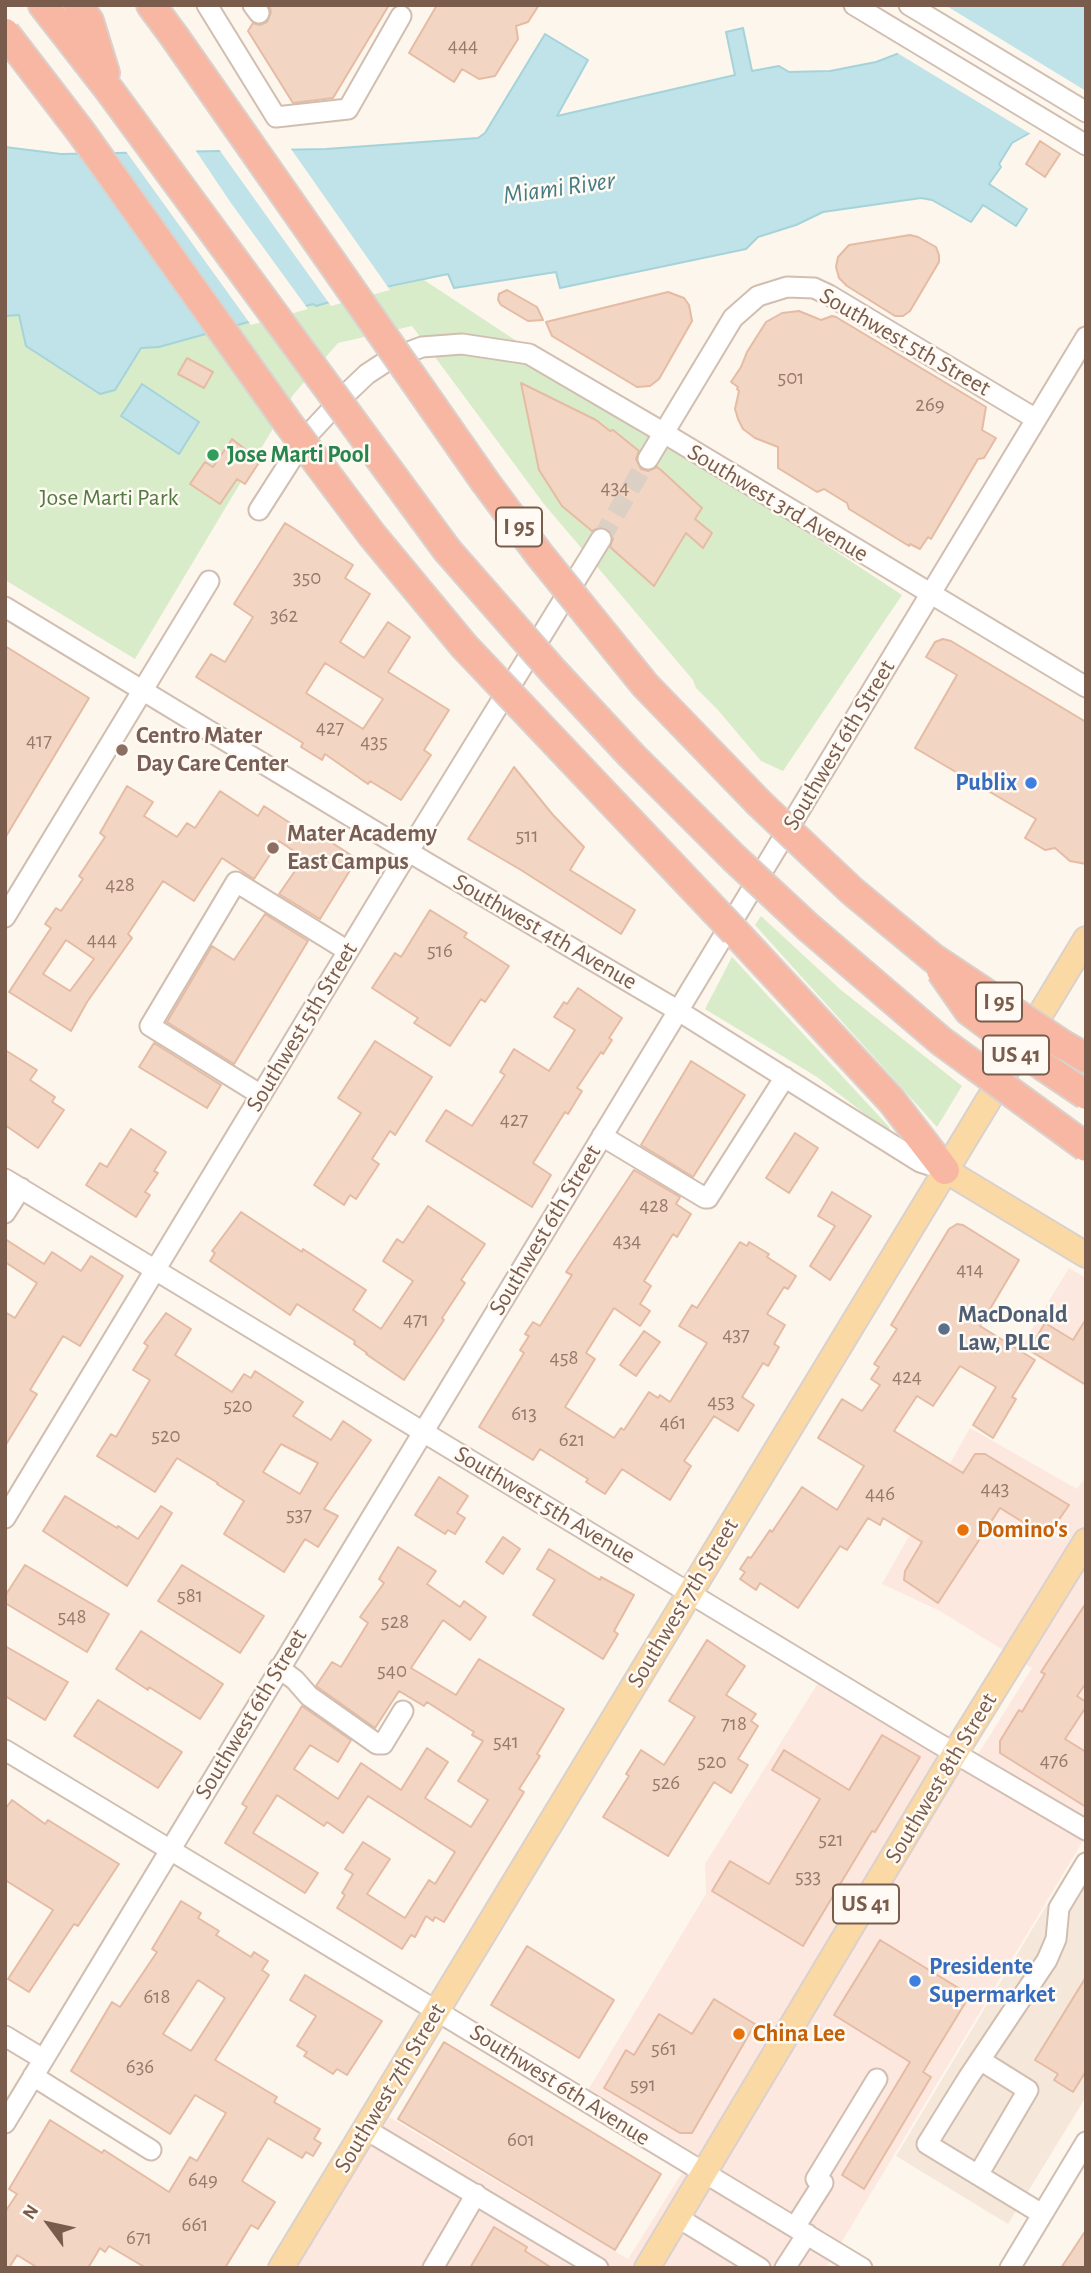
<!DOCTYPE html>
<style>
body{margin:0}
#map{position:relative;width:1091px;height:2273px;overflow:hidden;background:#fdf6ec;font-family:"Alegreya Sans",sans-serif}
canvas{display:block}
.frame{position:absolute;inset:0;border:7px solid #7a5c4d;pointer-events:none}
.north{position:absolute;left:14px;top:2189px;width:70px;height:70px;-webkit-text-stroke:5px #fffaf3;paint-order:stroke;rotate:303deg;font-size:19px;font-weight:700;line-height:28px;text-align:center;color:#7a5c4d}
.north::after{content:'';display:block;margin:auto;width:24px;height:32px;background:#7a5c4d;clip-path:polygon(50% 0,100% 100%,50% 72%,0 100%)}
</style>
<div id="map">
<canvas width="1091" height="2273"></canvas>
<div class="frame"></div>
<div class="north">N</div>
</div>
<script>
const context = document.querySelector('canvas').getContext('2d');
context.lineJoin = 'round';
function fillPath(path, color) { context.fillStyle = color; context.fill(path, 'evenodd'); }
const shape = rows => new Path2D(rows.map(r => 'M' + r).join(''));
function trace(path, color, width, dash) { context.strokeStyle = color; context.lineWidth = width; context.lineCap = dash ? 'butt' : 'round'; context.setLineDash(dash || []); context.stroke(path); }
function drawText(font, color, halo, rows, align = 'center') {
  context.font = font + ' "Alegreya Sans",sans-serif'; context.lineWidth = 5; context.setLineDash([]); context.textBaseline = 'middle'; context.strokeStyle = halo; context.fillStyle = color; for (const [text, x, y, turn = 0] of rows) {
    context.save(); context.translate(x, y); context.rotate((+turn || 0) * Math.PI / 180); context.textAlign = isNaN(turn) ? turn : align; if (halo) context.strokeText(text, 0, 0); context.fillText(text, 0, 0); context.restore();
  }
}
const residential = shape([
 [1078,1853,1086,1858,1086,2097,1008,2224,896,2156]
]);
const commercial = shape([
 [1069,1268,1086,1278,1086,1387,1021,1347],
 [970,1428,1077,1489,1086,1476,1086,1836,826,2268,296,2268,389,2117,628,2259,694,2154,588,2090,706,1894,705,1864,818,1683,967,1772,1032,1668,940,1611,882,1584]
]);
const green = shape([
 [424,280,902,595,783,771,761,761,718,710,696,688,693,680,544,504,412,326,338,343,293,395,135,659,5,580,5,316,19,315,115,390,141,348,159,347,313,304],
 [761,916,841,990,962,1086,937,1127,755,925],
 [732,957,890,1128,887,1131,817,1077,705,1009]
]);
const water = shape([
 [940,5,1086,5,1086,101,1012,143,999,164,1001,167,989,184,1027,209,1016,226,983,205,971,222,932,200,921,198,823,212,796,225,758,237,746,249,560,288,556,272,454,288,448,274,367,291,316,306,313,304,159,347,141,348,115,390,100,394,26,346,19,315,5,316,5,147,61,154,326,149,478,138,485,133,545,34,588,60,557,116,735,75,726,32,743,28,752,71,779,66,789,72,830,71,876,62,897,54,940,5],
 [142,384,199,422,179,454,121,416,142,384]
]);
const pier = shape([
 [935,5,945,5,1086,91,1086,105,1034,136,894,51],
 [289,146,390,290,331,306,218,148],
 [194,148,231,203,308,309,251,325,125,150]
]);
const building = shape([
 [269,5,389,5,333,98,293,103,248,31,253,23,260,25,267,22,271,12,269,5],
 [437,5,539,5,528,22,516,26,518,39,495,76,479,79,462,69,454,82,409,53,437,5],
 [1040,141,1060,154,1045,177,1026,164,1040,141],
 [910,235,918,237,936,247,939,255,939,262,910,311,903,316,895,316,847,286,839,278,836,267,838,257,849,245,910,235],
 [507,290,537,307,543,320,528,321,501,305,498,300,499,294,507,290],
 [668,292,684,298,689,305,692,321,659,379,650,386,637,387,552,336,546,322,668,292],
 [799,311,821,320,832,316,836,317,986,407,982,430,996,438,984,458,978,459,931,539,928,537,920,549,910,544,909,546,849,509,847,503,824,489,817,492,778,468,778,447,755,438,743,429,738,419,735,409,739,391,737,389,738,387,731,382,741,367,747,352,766,322,782,313,799,311],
 [187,358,213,372,204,388,178,374,187,358],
 [521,383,596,420,610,431,613,430,639,451,636,459,641,469,648,471,657,467,661,470,702,508,695,519,712,533,703,548,686,533,654,586,610,547,613,539,608,529,601,527,592,531,562,506,539,470,521,383],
 [232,439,260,461,245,484,237,479,220,504,190,484,205,462,213,467,232,439],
 [285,523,353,565,345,578,370,594,340,642,364,658,388,622,410,637,388,672,449,710,424,750,431,755,401,800,370,781,368,784,325,754,322,760,301,747,303,743,196,677,211,654,225,662,253,617,234,604,285,523],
 [325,663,383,699,363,729,306,693,325,663],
 [943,639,951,641,1086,722,1086,864,1070,861,1055,848,1045,850,1025,838,1036,819,915,748,957,675,926,657,935,642,943,639],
 [5,646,89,698,5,838,5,646],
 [514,767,553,815,584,847,570,870,635,910,621,934,521,870,468,839,514,767],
 [127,786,153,802,144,816,177,837,187,823,195,828,220,791,258,816,264,806,310,836,314,831,357,859,320,919,279,894,304,858,279,841,254,879,222,858,194,901,163,881,128,934,132,938,87,1002,71,1031,9,992,51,928,45,924,56,908,61,911,83,879,79,876,105,837,100,833,127,786],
 [66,940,94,959,70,991,43,974,66,940],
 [430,910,467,933,464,937,509,966,485,1002,481,999,450,1046,414,1023,418,1018,372,988,395,953,401,957,430,910],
 [265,914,308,941,234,1064,167,1022,212,946,234,960,265,914],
 [578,988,622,1018,609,1038,612,1040,603,1054,601,1052,577,1088,582,1091,568,1114,565,1112,533,1163,551,1175,532,1207,426,1141,446,1110,472,1126,505,1075,500,1072,514,1049,549,1071,575,1030,554,1017,564,1002,567,1004,578,988],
 [375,1041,432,1077,395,1135,390,1131,372,1159,379,1164,356,1199,350,1195,344,1205,314,1185,361,1113,338,1098,375,1041],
 [154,1043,221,1085,207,1108,139,1067,154,1043],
 [5,1050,37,1070,30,1080,55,1097,52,1102,64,1110,38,1148,5,1125,5,1050],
 [691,1061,745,1095,693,1177,641,1145,691,1061],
 [131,1129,166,1152,154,1171,158,1173,145,1192,150,1195,136,1217,86,1185,100,1163,107,1167,131,1129],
 [795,1133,818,1148,789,1193,766,1178,795,1133],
 [634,1170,680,1197,676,1204,691,1214,677,1237,673,1234,644,1281,651,1286,640,1304,650,1311,640,1326,614,1308,586,1353,595,1359,565,1407,614,1438,621,1428,624,1430,649,1392,658,1398,660,1395,670,1402,707,1343,679,1326,692,1305,697,1308,740,1242,747,1246,749,1242,769,1254,767,1257,796,1276,788,1289,784,1287,767,1314,785,1325,774,1344,779,1347,768,1366,763,1363,742,1397,754,1405,738,1431,714,1416,684,1461,691,1466,670,1500,622,1469,605,1494,586,1482,588,1479,540,1449,533,1460,479,1427,524,1353,520,1350,529,1336,525,1334,533,1322,540,1326,572,1275,566,1272,634,1170],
 [832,1192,871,1216,830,1280,810,1266,835,1226,818,1216,832,1192],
 [428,1206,485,1244,461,1280,465,1283,442,1318,444,1320,404,1380,366,1354,367,1353,354,1344,355,1341,297,1304,290,1315,210,1261,215,1253,212,1251,241,1212,302,1252,303,1249,366,1290,353,1310,381,1329,413,1281,383,1261,397,1239,403,1243,428,1206],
 [957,1224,963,1225,1019,1260,980,1326,1035,1360,1012,1397,1016,1399,993,1438,973,1425,996,1387,960,1366,933,1406,917,1396,894,1431,963,1473,975,1454,985,1454,1069,1505,1047,1537,1000,1508,938,1603,904,1580,905,1571,922,1542,883,1518,880,1525,868,1518,847,1550,840,1546,798,1608,760,1583,756,1590,740,1579,745,1572,740,1569,748,1557,751,1558,770,1530,772,1532,802,1487,837,1510,864,1466,818,1438,842,1399,862,1411,880,1385,871,1379,879,1367,874,1364,897,1329,891,1325,949,1229,957,1224],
 [5,1239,44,1264,52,1252,81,1271,91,1256,123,1276,80,1346,63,1336,30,1390,37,1394,5,1446,5,1312,15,1318,37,1283,5,1262,5,1239],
 [166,1313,191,1329,175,1355,232,1392,244,1374,251,1378,255,1371,303,1402,293,1416,331,1440,343,1421,371,1440,324,1509,338,1516,318,1547,305,1539,284,1572,224,1534,244,1501,217,1484,218,1483,177,1458,155,1492,97,1456,111,1434,116,1437,150,1380,133,1370,148,1346,144,1343,166,1313],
 [281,1444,318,1463,300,1494,263,1472,281,1444],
 [1086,1319,1086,1385,1029,1350,1045,1323,1073,1340,1086,1319],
 [644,1331,660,1342,636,1376,620,1365,644,1331],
 [439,1477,468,1496,457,1513,465,1518,455,1534,448,1530,445,1534,415,1515,439,1477],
 [65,1496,117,1528,118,1526,138,1539,161,1506,172,1513,127,1586,43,1531,65,1496],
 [503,1537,520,1549,503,1574,486,1562,503,1537],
 [398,1547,436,1571,427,1584,460,1607,464,1601,486,1617,470,1640,443,1620,411,1668,456,1695,479,1659,564,1709,537,1754,540,1756,519,1789,524,1792,444,1922,435,1917,433,1921,426,1916,415,1937,411,1935,402,1949,337,1908,345,1895,342,1893,353,1874,345,1869,363,1842,390,1859,367,1894,405,1918,429,1880,435,1884,455,1852,368,1796,343,1833,327,1822,324,1826,277,1795,253,1833,318,1873,305,1893,225,1843,247,1807,242,1804,302,1706,351,1740,338,1762,310,1745,294,1769,338,1799,361,1763,401,1790,427,1748,448,1762,425,1798,471,1827,488,1800,458,1781,483,1741,472,1735,474,1732,427,1702,424,1706,399,1691,375,1728,316,1686,332,1662,341,1667,368,1623,360,1617,384,1583,379,1579,398,1547],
 [549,1549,600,1580,601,1577,634,1595,614,1631,618,1634,603,1659,533,1615,555,1580,537,1569,549,1549],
 [25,1565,109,1614,87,1652,5,1603,5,1596,25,1565],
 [182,1565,264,1616,240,1653,158,1601,182,1565],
 [1086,1603,1086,1683,1077,1696,1086,1702,1086,1707,1065,1739,1086,1752,1086,1807,1000,1753,1000,1741,1019,1710,1022,1712,1045,1674,1041,1672,1086,1603],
 [141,1631,223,1684,200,1719,149,1687,148,1690,116,1669,141,1631],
 [707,1640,745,1666,726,1695,756,1714,751,1721,758,1726,738,1759,748,1765,731,1793,714,1782,668,1856,603,1817,629,1776,626,1774,641,1750,664,1765,695,1717,669,1701,707,1640],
 [5,1646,68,1682,45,1720,5,1696,5,1646],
 [98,1700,182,1752,158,1788,74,1736,98,1700],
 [882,1735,920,1757,875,1832,872,1831,803,1946,712,1891,730,1861,769,1884,820,1799,772,1770,784,1750,849,1790,882,1735],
 [12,1800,45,1824,48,1820,119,1864,78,1926,74,1924,29,1992,8,1979,53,1910,5,1880,5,1809,12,1800],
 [181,1901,201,1913,198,1918,219,1931,216,1935,251,1957,254,1952,268,1961,262,1970,269,1975,215,2060,277,2097,274,2102,320,2129,314,2139,321,2143,313,2156,306,2152,302,2158,268,2138,242,2181,275,2202,258,2229,251,2225,225,2268,146,2268,109,2246,105,2252,100,2248,88,2268,38,2268,17,2255,9,2268,5,2268,5,2212,17,2194,9,2189,50,2120,102,2153,104,2150,169,2192,190,2157,197,2161,226,2113,195,2095,170,2134,71,2071,112,2002,120,2007,157,1952,152,1949,181,1901],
 [198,1980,225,1998,191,2051,163,2034,198,1980],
 [880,1940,970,1995,923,2072,931,2077,864,2189,842,2175,910,2062,834,2015,880,1940],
 [527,1946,614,2000,579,2058,491,2005,527,1946],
 [305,1975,382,2021,347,2075,337,2069,333,2074,304,2056,307,2052,297,2046,316,2016,290,2000,305,1975],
 [1086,1977,1086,2071,1073,2092,1054,2080,1058,2074,1035,2060,1086,1977],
 [714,1999,755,2024,692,2133,680,2133,604,2088,626,2050,634,2055,659,2014,692,2034,714,1999],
 [444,2042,661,2174,615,2250,398,2119,444,2042],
 [494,2227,527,2247,525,2251,552,2268,470,2268,494,2227],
 [1086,2230,1086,2268,1061,2268,1086,2230]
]);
const minorTunnel = shape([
 [601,539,648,459]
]);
const minor = shape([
 [207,5,276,117,348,109,401,16],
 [253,5,259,13],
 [854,5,1086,145],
 [909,5,1086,112],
 [648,459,733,318,758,296,787,287,814,288,829,295,1036,419],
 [259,510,305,438,346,394,367,374,390,359,422,347,462,344,529,354,664,433,1086,687],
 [5,607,424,861,677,1010,920,1162,945,1170],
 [5,917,209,581],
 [261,1095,150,1026,236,882,348,951],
 [602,1136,705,1198,708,1198,785,1077],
 [5,1179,934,1741,1086,1830],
 [5,1213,21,1188],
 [5,1518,399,867,601,539],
 [279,1668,295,1680,309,1696,377,1744,383,1744,403,1711],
 [5,1750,862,2268],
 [5,2036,43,2059],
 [33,2076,151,2150],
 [5,2123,1086,337],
 [365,2129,598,2268],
 [978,2175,1028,2090,980,2060],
 [1042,2214,927,2144,968,2078,1047,1960,1056,1939,1059,1908,1086,1863],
 [677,2217,760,2268],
 [795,2227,823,2183,816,2179,877,2079],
 [433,2268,476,2194],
 [785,2268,807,2234],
 [1010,2268,1086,2142]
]);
const major = shape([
 [945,1170,1086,1255],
 [281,2268,1086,939],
 [647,2268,955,1753,1086,1541]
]);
const highway = shape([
 [43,5,110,91],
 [78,5,89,21,105,73],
 [151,5,174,36],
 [735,932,891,1100,945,1170],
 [1065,1046,1086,1058]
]);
const highwayBridge = shape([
 [5,33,81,132,288,423,372,535,464,646,735,932],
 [174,36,486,483,539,554,645,685,759,803,852,891,933,958,1065,1046],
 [110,91,447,550,553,671,631,755,734,858,808,927,941,1041,1086,1147],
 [941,971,969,1011,1043,1066,1086,1095]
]);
const markers = [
 [213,455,7,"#2e9e5b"],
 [122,750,7,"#8d6e63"],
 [1031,783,7,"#3f7fe0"],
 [273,848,7,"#8d6e63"],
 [944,1329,7,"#5c6f8a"],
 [963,1530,7,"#e8710a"],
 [915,1981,7,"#3f7fe0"],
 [739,2034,7,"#e8710a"]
];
const numberNames = [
 ["444",463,46],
 ["501",791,378],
 ["269",930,405],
 ["434",615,488],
 ["350",307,578],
 ["362",284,616],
 ["427",330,728],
 ["417",39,741],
 ["435",374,742],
 ["511",527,836],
 ["428",120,885],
 ["444",102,940],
 ["516",440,951],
 ["427",514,1120],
 ["428",654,1206],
 ["434",627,1241],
 ["414",970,1270],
 ["471",416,1320],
 ["437",736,1335],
 ["458",564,1358],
 ["424",907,1377],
 ["453",721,1402],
 ["520",238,1406],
 ["613",524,1414],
 ["461",673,1423],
 ["520",166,1436],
 ["621",572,1440],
 ["443",995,1489],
 ["446",880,1494],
 ["537",299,1515],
 ["581",190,1596],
 ["548",72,1617],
 ["528",395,1622],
 ["540",392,1671],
 ["718",734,1724],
 ["541",506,1742],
 ["476",1054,1761],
 ["520",712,1762],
 ["526",666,1783],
 ["521",831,1840],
 ["533",808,1877],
 ["618",157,1997],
 ["561",664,2049],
 ["636",140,2067],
 ["591",643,2085],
 ["601",521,2140],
 ["649",203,2180],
 ["661",195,2225],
 ["671",139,2238]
];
const shields = [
 [519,527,46],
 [999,1002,46],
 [1016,1055,66],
 [866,1904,66]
];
const shieldNames = [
 ["I 95",519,527],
 ["I 95",999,1002],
 ["US 41",1016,1055],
 ["US 41",866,1904]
];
const streetNames = [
 ["Southwest 5th Street",905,342,30],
 ["Southwest 3rd Avenue",778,503,31],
 ["Southwest 6th Street",839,745,-59],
 ["Southwest 4th Avenue",545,932,30],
 ["Southwest 5th Street",302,1027,-59],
 ["Southwest 6th Street",545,1230,-59],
 ["Southwest 5th Avenue",545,1505,31],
 ["Southwest 7th Street",683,1603,-59],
 ["Southwest 6th Street",251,1714,-59],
 ["Southwest 8th Street",941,1778,-59],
 ["Southwest 6th Avenue",560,2085,32],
 ["Southwest 7th Street",390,2088,-59]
];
const leisureNames = [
 ["Jose Marti Pool",227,455]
];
const parkNames = [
 ["Jose Marti Park",109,498]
];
const educationNames = [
 ["Centro Mater",136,736],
 ["Day Care Center",136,764],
 ["Mater Academy",287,834],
 ["East Campus",287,862]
];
const shopNames = [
 ["Publix",1017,783],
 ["Presidente",929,1967,"left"],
 ["Supermarket",929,1995,"left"]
];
const serviceNames = [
 ["MacDonald",958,1315],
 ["Law, PLLC",958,1343]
];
const foodNames = [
 ["Domino's",977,1530],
 ["China Lee",753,2034]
];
const waterNames = [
 ["Miami River",559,188,-8]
];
fillPath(residential, '#f5e8da');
fillPath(commercial, '#fde8e0');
fillPath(green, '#d8ecc9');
fillPath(water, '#bfe3e8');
trace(water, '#a5d3da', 2);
fillPath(pier, '#fdf6ec');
fillPath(building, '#f3d5c3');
trace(building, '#e6bba3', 2);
trace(minorTunnel, '#dcd0c4', 19, [19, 10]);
trace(minor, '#d1beb0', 23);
trace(major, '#dad1cd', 28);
trace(highway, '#dad1cd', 32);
trace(minor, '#fff', 19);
trace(major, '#fbd9a5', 24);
trace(highway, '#f7b7a3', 28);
trace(highwayBridge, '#dad1cd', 32, []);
trace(highwayBridge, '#f7b7a3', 28);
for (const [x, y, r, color] of markers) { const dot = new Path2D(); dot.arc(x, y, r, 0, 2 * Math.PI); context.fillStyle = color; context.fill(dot); trace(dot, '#fffaf3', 2.5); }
drawText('21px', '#987a6a', null, numberNames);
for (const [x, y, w] of shields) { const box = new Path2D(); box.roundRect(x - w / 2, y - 19.5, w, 39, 5); context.fillStyle = '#fffaf3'; context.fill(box); trace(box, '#7a5c4d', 2); }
drawText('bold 23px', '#7a5c4d', null, shieldNames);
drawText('24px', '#7a5c4d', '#fffaf3', streetNames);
drawText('bold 24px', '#27864d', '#fffaf3', leisureNames, 'left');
drawText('24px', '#537a41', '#fffaf3', parkNames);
drawText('bold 24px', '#785e54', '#fffaf3', educationNames, 'left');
drawText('bold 24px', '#366cbe', '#fffaf3', shopNames, 'right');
drawText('bold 24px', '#4e5e75', '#fffaf3', serviceNames, 'left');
drawText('bold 24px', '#c56008', '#fffaf3', foodNames, 'left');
drawText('italic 26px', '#437c86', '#fffaf3', waterNames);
</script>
